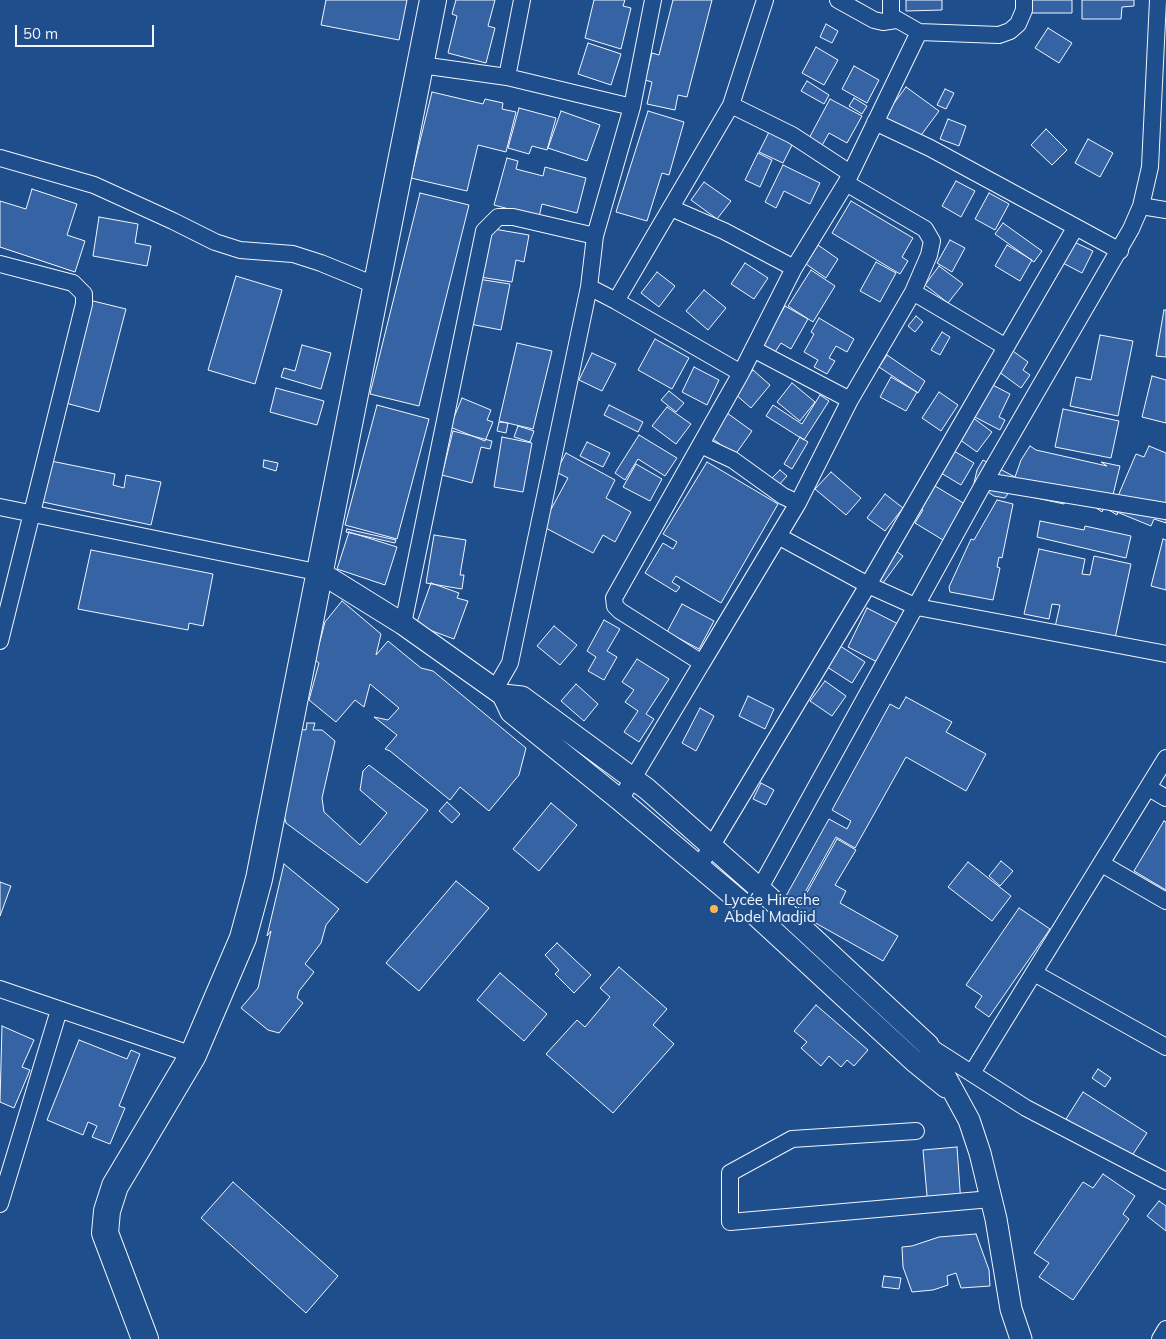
<!DOCTYPE html>
<meta charset="utf-8">
<style>
body{margin:0}
#map{position:relative;width:1166px;height:1339px;overflow:hidden;background:#1f4e8c;font-family:Mulish,sans-serif}
canvas{display:block}
.scale{position:absolute;left:15px;top:25px;width:139px;height:22px;box-sizing:border-box;border:2px solid #f2f6ff;border-top:0;padding-left:6px;font-size:15px;line-height:18px;white-space:nowrap;color:#f2f6ff;-webkit-text-stroke:4px #1f4e8c;paint-order:stroke}
</style>
<div id="map">
<canvas width="1166" height="1339"></canvas>
<div class="scale">50 m</div>
</div>
<script>
const context = document.querySelector('canvas').getContext('2d');
context.lineJoin = 'round';
function fillPath(path, color) { context.fillStyle = color; context.fill(path, 'evenodd'); }
const shape = rows => new Path2D(rows.map(r => 'M' + r).join(''));
function trace(path, color, width, dash) { context.strokeStyle = color; context.lineWidth = width; context.lineCap = dash ? 'butt' : 'round'; context.setLineDash(dash || []); context.stroke(path); }
function drawText(font, color, halo, rows, align = 'center') {
  context.font = font + ' Mulish,sans-serif'; context.lineWidth = 4; context.setLineDash([]); context.textBaseline = 'middle'; context.strokeStyle = halo; context.fillStyle = color; for (const [text, x, y, turn = 0] of rows) {
    context.save(); context.translate(x, y); context.rotate((+turn || 0) * Math.PI / 180); context.textAlign = isNaN(turn) ? turn : align; if (halo) context.strokeText(text, 0, 0); context.fillText(text, 0, 0); context.restore();
  }
}
const building = shape([
 [326,0,407,0,399,40,321,25,326,0],
 [456,0,495,0,488,26,495,28,486,63,448,53,457,16,452,14,456,0],
 [594,0,625,0,623,6,631,8,621,49,585,38,594,0],
 [673,0,712,0,687,97,678,95,675,110,647,104,652,82,645,80,652,53,659,55,673,0],
 [906,0,942,0,942,10,906,11,906,0],
 [1031,0,1072,0,1072,13,1031,13,1031,0],
 [1082,0,1134,0,1134,6,1122,7,1121,19,1082,19,1082,0],
 [826,24,838,31,832,43,820,37,826,24],
 [1048,28,1072,43,1059,63,1035,48,1048,28],
 [588,43,621,54,611,85,578,74,588,43],
 [816,47,838,60,824,85,802,73,816,47],
 [854,66,879,80,867,103,842,89,854,66],
 [807,81,829,95,824,104,801,91,807,81],
 [906,87,939,111,916,142,883,118,906,87],
 [945,89,954,93,946,109,937,105,945,89],
 [432,92,483,104,485,99,503,103,502,109,516,112,506,152,478,145,467,191,411,178,432,92],
 [854,98,867,106,862,114,849,106,854,98],
 [830,99,862,116,847,143,829,133,820,149,807,142,830,99],
 [519,108,556,118,547,150,532,146,529,154,508,148,519,108],
 [561,111,600,125,587,161,548,148,561,111],
 [648,111,684,122,669,175,662,173,647,221,616,212,648,111],
 [948,119,966,126,959,146,940,139,948,119],
 [1046,129,1067,150,1052,165,1031,145,1046,129],
 [770,130,794,141,783,163,759,152,770,130],
 [1088,139,1113,153,1100,177,1075,163,1088,139],
 [758,153,772,160,760,187,745,180,758,153],
 [507,158,518,161,516,169,543,176,545,167,586,178,577,213,542,204,539,217,494,205,507,158],
 [783,165,820,183,810,204,784,191,776,208,765,202,783,165],
 [956,181,975,191,961,217,942,206,956,181],
 [704,182,731,201,717,219,691,200,704,182],
 [32,189,77,204,67,235,85,241,75,272,0,247,0,201,26,209,32,189],
 [420,193,469,205,419,406,370,394,420,193],
 [989,193,1009,204,995,230,975,219,989,193],
 [851,201,913,238,902,257,908,261,900,274,832,233,851,201],
 [99,217,138,224,135,243,151,246,147,266,93,256,99,217],
 [1003,223,1042,251,1034,262,995,234,1003,223],
 [488,228,529,235,524,262,516,260,512,282,480,277,488,228],
 [950,240,965,248,952,272,937,263,950,240],
 [1070,240,1093,251,1082,273,1059,261,1070,240],
 [818,245,838,259,826,278,806,264,818,245],
 [1007,245,1032,260,1020,281,995,266,1007,245],
 [876,262,896,273,880,302,860,291,876,262],
 [745,263,768,278,754,299,731,284,745,263],
 [939,266,963,284,948,303,925,285,939,266],
 [811,270,835,286,813,322,788,306,811,270],
 [657,272,675,286,659,307,641,293,657,272],
 [236,276,282,290,255,384,208,370,236,276],
 [478,279,510,284,501,330,470,324,478,279],
 [704,290,726,308,708,330,686,311,704,290],
 [89,300,126,309,99,412,62,402,89,300],
 [785,306,808,319,791,349,781,343,773,355,760,348,785,306],
 [1164,310,1166,310,1166,357,1156,356,1164,310],
 [916,316,923,322,915,332,908,326,916,316],
 [819,318,854,339,847,352,836,346,829,358,835,361,827,374,814,367,818,360,804,352,814,334,811,332,819,318],
 [942,332,950,337,940,355,931,350,942,332],
 [1100,335,1133,341,1118,416,1070,406,1076,377,1091,380,1100,335],
 [655,339,689,358,672,389,638,370,655,339],
 [517,343,552,351,533,429,499,421,517,343],
 [302,345,331,353,321,389,281,377,284,368,295,371,302,345],
 [1006,346,1028,362,1023,370,1030,375,1021,388,991,366,1006,346],
 [592,353,616,364,602,391,579,380,592,353],
 [887,355,925,381,918,393,879,367,887,355],
 [694,367,719,380,707,405,682,392,694,367],
 [753,370,770,385,751,408,734,393,753,370],
 [1152,376,1166,380,1166,423,1142,417,1152,376],
 [891,377,917,392,906,411,880,397,891,377],
 [983,380,1010,394,999,417,1005,420,1000,430,967,413,983,380],
 [792,383,815,402,800,421,777,402,792,383],
 [276,388,324,401,317,425,270,412,276,388],
 [669,391,684,403,676,412,661,400,669,391],
 [939,392,958,405,941,431,922,418,939,392],
 [820,395,829,401,804,440,766,416,773,405,802,424,820,395],
 [462,398,491,410,487,420,493,422,485,441,450,427,462,398],
 [377,405,429,419,397,539,345,525,377,405],
 [609,405,643,422,638,432,604,415,609,405],
 [667,407,691,424,676,444,652,426,667,407],
 [1063,409,1119,421,1111,458,1055,447,1063,409],
 [727,413,752,431,735,455,710,437,727,413],
 [968,414,992,432,977,452,952,434,968,414],
 [499,422,508,423,506,433,497,431,499,422],
 [518,426,534,431,530,442,514,437,518,426],
 [453,431,492,441,490,449,481,447,472,483,442,475,453,431],
 [639,435,677,458,665,476,638,459,625,480,615,473,639,435],
 [502,437,532,443,523,492,494,487,502,437],
 [800,437,808,442,792,469,784,464,800,437],
 [587,442,610,453,603,467,580,456,587,442],
 [1030,446,1036,450,1107,466,1101,462,1120,466,1112,499,1120,504,1117,515,1104,507,1102,512,1072,491,1064,504,1009,492,1005,498,994,496,974,483,977,470,983,460,1015,477,1021,460,1030,446],
 [1149,446,1166,453,1166,523,1154,519,1151,526,1112,510,1136,454,1144,457,1149,446],
 [949,448,974,463,961,485,936,470,949,448],
 [566,453,615,480,606,498,631,512,615,542,603,535,593,553,542,526,568,478,556,472,566,453],
 [264,460,278,463,276,471,263,467,264,460],
 [51,461,115,474,113,485,124,488,126,475,161,482,151,525,43,502,51,461],
 [707,462,778,504,721,603,676,576,672,582,680,587,676,592,645,573,663,543,673,549,677,542,663,534,707,462],
 [636,464,662,479,650,501,623,487,636,464],
 [780,470,787,476,778,486,771,479,780,470],
 [831,472,861,498,846,515,815,489,831,472],
 [930,483,965,504,943,540,915,523,923,510,916,506,930,483],
 [885,494,903,508,885,531,867,518,885,494],
 [997,500,1013,504,1002,558,999,557,997,567,1000,568,993,600,950,592,949,587,971,539,974,540,997,500],
 [1040,521,1084,530,1085,526,1131,536,1126,558,1037,537,1040,521],
 [347,529,396,540,395,543,346,532,347,529],
 [349,532,397,547,385,585,337,569,349,532],
 [434,535,466,540,460,575,464,575,462,589,426,583,434,535],
 [1163,539,1166,540,1166,590,1151,586,1163,539],
 [892,548,903,556,883,583,873,575,892,548],
 [1039,549,1085,559,1082,574,1090,575,1094,556,1131,564,1114,643,1055,627,1060,605,1052,604,1049,619,1024,614,1039,549],
 [91,550,213,574,203,626,189,623,188,630,78,609,91,550],
 [431,583,459,593,457,598,468,601,454,639,416,625,431,583],
 [342,601,381,634,376,655,388,641,421,668,433,671,526,748,519,775,489,811,460,787,450,800,390,751,385,749,397,735,374,717,388,720,399,708,370,684,364,707,355,700,336,722,309,700,319,663,315,660,325,622,342,601],
 [682,604,714,621,699,649,667,632,682,604],
 [867,608,902,626,883,665,848,647,867,608],
 [604,620,620,629,607,651,617,657,604,680,588,671,596,657,587,651,604,620],
 [554,626,577,645,560,665,537,646,554,626],
 [837,644,865,662,852,683,824,665,837,644],
 [637,659,669,679,646,714,654,719,639,742,624,732,638,711,625,702,634,690,622,682,637,659],
 [825,681,846,696,832,716,810,701,825,681],
 [576,684,598,704,584,721,561,701,576,684],
 [748,696,774,709,765,729,739,716,748,696],
 [906,697,952,722,946,732,986,754,966,791,906,757,855,848,836,837,799,903,786,896,829,819,847,829,851,821,832,810,890,704,899,709,906,697],
 [700,708,714,716,696,751,682,743,700,708],
 [307,723,315,723,313,730,322,730,335,741,322,798,324,812,360,845,387,813,360,790,363,771,369,765,428,810,367,883,286,823,282,808,297,729,306,730,307,723],
 [761,783,774,790,766,805,753,799,761,783],
 [447,802,460,814,452,823,439,811,447,802],
 [551,803,577,825,539,871,513,849,551,803],
 [1164,821,1166,822,1166,890,1134,871,1164,821],
 [837,839,856,850,835,885,846,891,840,903,898,936,883,961,796,912,837,839],
 [1001,861,1013,871,1000,886,989,876,1001,861],
 [968,862,1011,896,992,921,948,887,968,862],
 [284,864,339,909,326,925,321,943,305,964,314,972,299,991,297,998,303,1003,279,1033,268,1030,241,1008,258,988,271,931,267,936,284,864],
 [456,881,489,908,419,991,386,963,456,881],
 [0,882,11,886,0,916,0,882],
 [1019,908,1050,929,989,1017,975,1007,982,996,966,985,1019,908],
 [557,943,591,975,574,993,555,974,559,970,545,955,557,943],
 [619,967,667,1009,653,1025,674,1044,613,1113,546,1054,577,1020,585,1027,610,997,600,988,619,967],
 [500,973,547,1014,524,1041,477,1000,500,973],
 [816,1005,868,1050,854,1066,847,1060,841,1067,829,1056,821,1066,801,1048,807,1042,794,1031,816,1005],
 [2,1026,34,1040,22,1067,30,1070,14,1108,0,1102,2,1026],
 [79,1040,127,1059,131,1050,140,1054,119,1106,125,1108,110,1144,92,1137,97,1126,88,1122,83,1135,47,1120,79,1040],
 [1098,1069,1111,1078,1105,1087,1092,1078,1098,1069],
 [1083,1092,1147,1133,1129,1160,1066,1119,1083,1092],
 [957,1147,961,1204,928,1207,923,1150,957,1147],
 [1103,1174,1135,1196,1123,1214,1129,1219,1073,1300,1039,1277,1049,1263,1034,1253,1083,1182,1093,1188,1103,1174],
 [233,1182,338,1276,306,1313,201,1218,233,1182],
 [1159,1201,1166,1206,1166,1231,1147,1216,1159,1201],
 [976,1234,989,1270,990,1286,961,1288,956,1273,947,1276,948,1285,933,1290,912,1292,903,1267,902,1247,912,1246,939,1237,976,1234],
 [884,1276,901,1278,899,1289,882,1287,884,1276]
]);
const minor = shape([
 [838,0,874,20,883,22,896,20],
 [919,32,999,35,1010,31,1018,24,1024,10,1024,0],
 [421,65,507,77,632,107],
 [507,77,522,0],
 [731,105,792,135,850,173],
 [875,122,930,148,1120,251],
 [0,158,94,185,173,221,215,242,240,250,293,254,321,263,377,286],
 [846,183,925,229,932,241,929,255,913,292,850,400,798,503,702,663,620,611,615,606,614,598,741,373,794,268,846,183],
 [846,183,919,32,891,16,891,0],
 [1141,206,1166,210],
 [671,208,724,231,794,268],
 [0,264,73,283,84,294,84,304,0,641],
 [589,287,616,301,731,105,765,0],
 [913,292,1006,347],
 [616,301,741,373],
 [753,349,850,400],
 [701,445,733,460,783,496,798,503],
 [985,481,1166,511],
 [0,507,321,573],
 [778,536,868,585,917,607,1166,654],
 [403,624,484,231,498,217,513,217,595,236],
 [495,689,510,663,589,287,595,236,632,107,653,0],
 [1149,788,1166,798],
 [620,800,702,663],
 [1102,864,1166,901],
 [699,867,868,585,1075,228],
 [755,897,985,481,1131,229,1141,206,1150,167,1158,0],
 [1034,973,1166,1047],
 [0,989,193,1055],
 [929,1046,1026,1108,1166,1181],
 [972,1073,1166,758],
 [916,1131,792,1139,730,1173,730,1222,991,1199],
 [0,1204,59,1010],
 [1160,1339,1166,1329]
]);
const tertiary = shape([
 [321,573,403,624,503,695,511,712,620,800,747,907,914,1061,946,1087],
 [503,695,522,697,647,789,760,889,928,1045,969,1120,980,1153,996,1219,1011,1309,1021,1339]
]);
const primary = shape([
 [145,1339,105,1233,107,1211,115,1186,193,1055,243,938,259,879,433,0]
]);
const markers = [
 [714,909,5,"#ffb74d"]
];
const poiNames = [
 ["Lycée Hireche",724,900],
 ["Abdel Madjid",724,917]
];
fillPath(building, '#3563a3');
trace(building, '#f2f6ff', 1);
trace(minor, '#f2f6ff', 18);
trace(tertiary, '#f2f6ff', 23);
trace(primary, '#f2f6ff', 28);
trace(minor, '#1f4e8c', 16);
trace(tertiary, '#1f4e8c', 21);
trace(primary, '#1f4e8c', 26);
for (const [x, y, r, color] of markers) { const dot = new Path2D(); dot.arc(x, y, r, 0, 2 * Math.PI); context.fillStyle = color; context.fill(dot); trace(dot, '#1f4e8c', 2); }
drawText('15px', '#f2f6ff', '#1f4e8c', poiNames, 'left');
</script>
